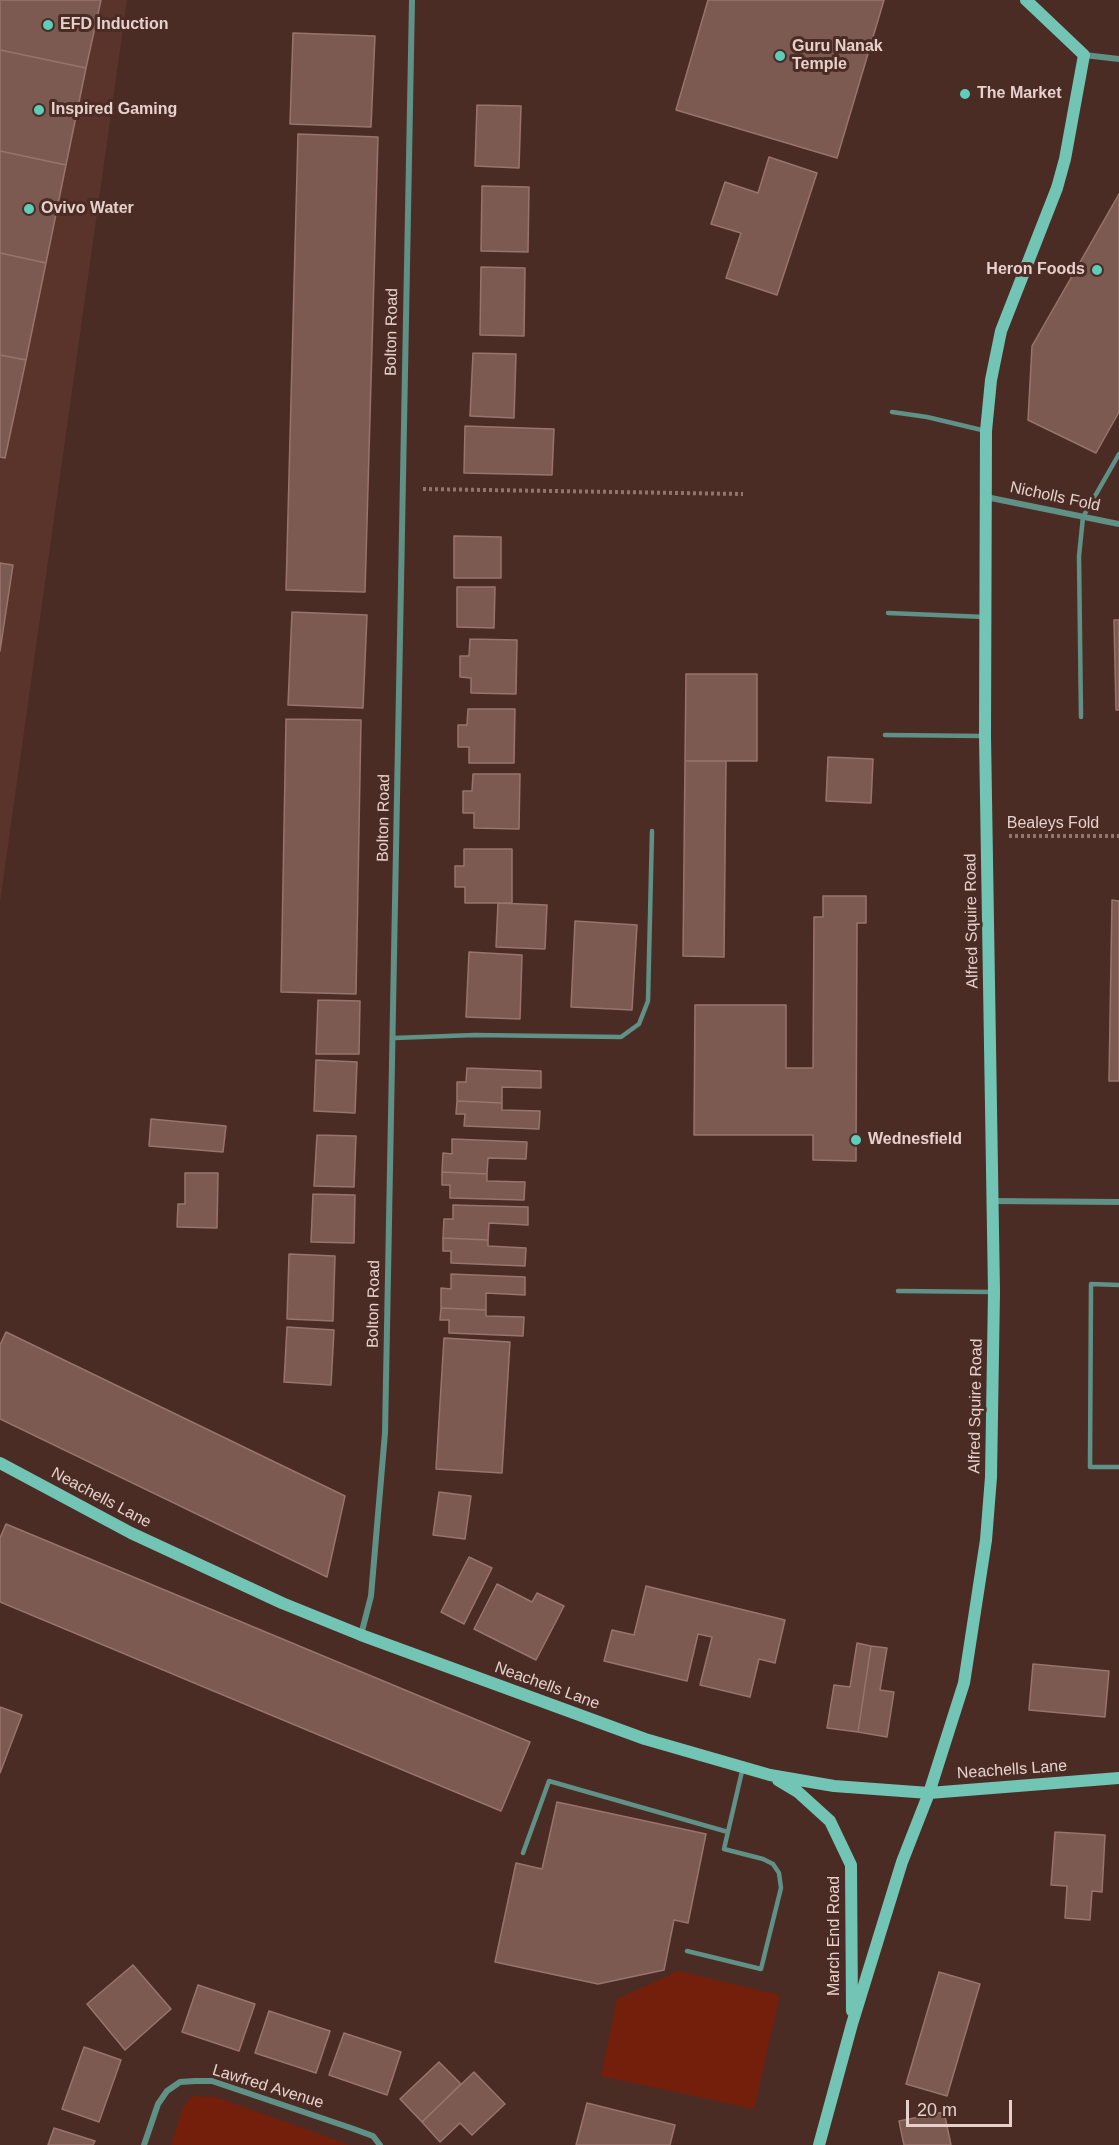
<!DOCTYPE html>
<style>
body{margin:0}
#map{position:relative;width:1119px;height:2145px;overflow:hidden;background:#4b2c25;font-family:Helvetica,sans-serif}
canvas{display:block}
.scale{position:absolute;left:906px;top:2100px;width:106px;height:27px;box-sizing:border-box;border:3px solid #e6d1cc;border-top:0;padding-left:8px;font-size:18px;line-height:21px;white-space:nowrap;color:#e6d1cc;-webkit-text-stroke:4px #4b2c25;paint-order:stroke}
</style>
<div id="map">
<canvas width="1119" height="2145"></canvas>
<div class="scale">20 m</div>
</div>
<script>
const context = document.querySelector('canvas').getContext('2d');
context.lineJoin = 'round';
function fillPath(path, color) { context.fillStyle = color; context.fill(path, 'evenodd'); }
const shape = rows => new Path2D(rows.map(r => 'M' + r).join(''));
function trace(path, color, width, dash) { context.strokeStyle = color; context.lineWidth = width; context.lineCap = dash ? 'butt' : 'round'; context.setLineDash(dash || []); context.stroke(path); }
function drawText(font, color, halo, rows, align = 'center') {
  context.font = font + ' Helvetica,sans-serif'; context.lineWidth = 6; context.setLineDash([]); context.textBaseline = 'middle'; context.strokeStyle = halo; context.fillStyle = color; for (const [text, x, y, turn = 0] of rows) {
    context.save(); context.translate(x, y); context.rotate((+turn || 0) * Math.PI / 180); context.textAlign = isNaN(turn) ? turn : align; if (halo) context.strokeText(text, 0, 0); context.fillText(text, 0, 0); context.restore();
  }
}
const built = shape([
 [0,0,127,0,0,902]
]);
const green = shape([
 [678,1971,780,1995,754,2109,601,2076,617,1999],
 [192,2096,216,2097,350,2145,171,2145,183,2107]
]);
const building = shape([
 [0,0,101,0,86,68,0,50,0,0],
 [708,0,884,0,837,158,676,110,708,0],
 [293,33,375,36,371,127,290,124,293,33],
 [0,50,86,68,66,165,0,151,0,50],
 [477,105,521,106,519,168,475,166,477,105],
 [298,134,378,137,365,592,286,590,298,134],
 [0,151,66,165,46,263,0,253,0,151],
 [769,157,817,173,777,295,726,278,741,233,711,224,725,182,758,193,769,157],
 [482,186,529,187,528,252,481,251,482,186],
 [1119,194,1119,412,1096,453,1028,420,1032,346,1119,194],
 [0,253,46,263,26,360,0,355,0,253],
 [481,267,525,268,524,336,480,335,481,267],
 [473,353,516,354,514,418,470,416,473,353],
 [0,355,26,360,5,458,0,457,0,355],
 [465,426,554,429,552,475,464,473,465,426],
 [454,536,501,537,501,578,454,578,454,536],
 [0,563,13,565,0,651,0,563],
 [457,587,495,587,494,628,457,627,457,587],
 [292,612,367,615,363,708,288,705,292,612],
 [1114,620,1119,620,1119,710,1116,710,1114,620],
 [470,639,517,640,516,694,471,693,471,678,460,677,460,656,469,656,470,639],
 [686,674,757,674,757,761,685,761,686,674],
 [468,709,515,709,514,763,469,763,469,747,458,747,458,725,467,725,468,709],
 [286,719,361,720,356,994,281,992,286,719],
 [828,757,873,759,871,803,826,801,828,757],
 [685,761,726,761,724,957,683,956,685,761],
 [473,774,520,774,519,829,474,828,474,813,463,813,463,791,472,791,473,774],
 [464,849,512,849,512,903,465,903,465,887,455,887,455,866,464,866,464,849],
 [823,896,866,896,866,923,857,923,856,1161,813,1160,813,1135,694,1135,695,1005,786,1005,786,1068,813,1068,814,917,823,917,823,896],
 [1112,900,1119,901,1119,1081,1109,1081,1112,900],
 [498,903,547,905,545,949,496,947,498,903],
 [575,921,637,925,632,1010,571,1007,575,921],
 [469,952,522,955,520,1019,466,1017,469,952],
 [318,1000,360,1001,359,1054,316,1054,318,1000],
 [316,1060,357,1062,355,1113,314,1111,316,1060],
 [467,1068,541,1071,541,1088,502,1087,502,1103,457,1101,457,1082,466,1082,467,1068],
 [457,1101,502,1103,502,1110,540,1111,539,1129,464,1126,465,1114,456,1114,457,1101],
 [151,1119,226,1126,223,1152,149,1146,151,1119],
 [317,1135,356,1136,354,1187,314,1186,317,1135],
 [452,1139,527,1142,526,1159,488,1158,487,1174,442,1172,443,1153,452,1154,452,1139],
 [442,1172,487,1174,487,1181,525,1182,524,1200,450,1198,450,1185,442,1185,442,1172],
 [185,1173,218,1173,217,1228,177,1227,178,1204,185,1204,185,1173],
 [313,1194,355,1195,354,1243,311,1242,313,1194],
 [453,1205,528,1207,528,1225,489,1223,488,1240,443,1238,444,1219,453,1219,453,1205],
 [443,1238,488,1240,488,1246,526,1248,525,1266,451,1263,451,1251,443,1251,443,1238],
 [289,1254,335,1256,333,1321,287,1319,289,1254],
 [451,1274,525,1277,525,1295,486,1293,486,1310,441,1308,441,1288,451,1289,451,1274],
 [441,1308,486,1310,486,1316,524,1317,523,1336,449,1333,449,1320,440,1320,441,1308],
 [287,1327,334,1330,331,1385,284,1382,287,1327],
 [6,1332,345,1496,327,1577,0,1419,0,1345,6,1332],
 [444,1338,510,1342,502,1473,436,1469,444,1338],
 [439,1492,471,1496,465,1539,433,1535,439,1492],
 [6,1524,530,1742,501,1811,0,1602,0,1538,6,1524],
 [469,1557,492,1568,464,1624,441,1612,469,1557],
 [497,1584,532,1602,537,1593,564,1606,536,1660,474,1629,497,1584],
 [646,1586,785,1620,775,1663,759,1659,750,1697,700,1685,712,1637,698,1634,687,1681,604,1661,612,1630,634,1635,646,1586],
 [857,1643,871,1646,858,1732,827,1728,834,1685,850,1687,857,1643],
 [871,1646,887,1648,880,1690,894,1692,887,1737,858,1732,871,1646],
 [1033,1664,1109,1671,1105,1717,1029,1710,1033,1664],
 [0,1707,22,1715,0,1773,0,1707],
 [557,1802,706,1834,688,1923,674,1920,664,1970,598,1984,495,1962,516,1863,542,1869,557,1802],
 [1055,1832,1105,1835,1102,1892,1092,1891,1090,1920,1065,1918,1067,1886,1051,1885,1055,1832],
 [133,1965,171,2009,125,2050,87,2004,133,1965],
 [939,1972,980,1984,947,2096,906,2084,939,1972],
 [198,1985,255,2004,239,2051,182,2032,198,1985],
 [269,2011,330,2031,316,2073,255,2053,269,2011],
 [344,2033,401,2052,387,2095,329,2075,344,2033],
 [84,2047,121,2060,99,2122,62,2109,84,2047],
 [439,2062,461,2084,422,2122,400,2099,439,2062],
 [474,2072,505,2104,472,2135,460,2123,440,2142,422,2122,474,2072],
 [587,2103,675,2125,670,2145,576,2145,587,2103],
 [944,2112,951,2145,904,2145,899,2121,944,2112],
 [54,2128,95,2141,93,2145,48,2145,54,2128]
]);
const path = shape([
 [423,489,743,494],
 [1009,836,1119,836]
]);
const lane = shape([
 [892,412,927,417,986,431],
 [888,613,985,617],
 [1081,717,1079,556,1083,517,1119,454],
 [885,735,984,736],
 [394,1038,475,1035,621,1037,639,1024,648,1001,652,831],
 [1119,1285,1091,1284,1090,1467,1119,1467],
 [898,1291,992,1292],
 [523,1853,549,1781,728,1832],
 [687,1951,761,1969,781,1888,779,1873,773,1864,763,1859,724,1849,743,1767]
]);
const street = shape([
 [1084,55,1119,59],
 [986,497,1119,524],
 [991,1201,1119,1202],
 [361,1635,371,1596,385,1433,412,0],
 [144,2145,158,2104,167,2091,180,2082,195,2081,212,2081,351,2128,373,2136,380,2145]
]);
const secondary = shape([
 [0,1463,131,1533,282,1603,361,1635,645,1739,770,1775,834,1786,929,1793,1119,1778],
 [778,1780,798,1792,830,1821,851,1865,852,2011],
 [819,2145,852,2024,902,1862,929,1793,964,1683,986,1540,991,1477,994,1292,985,736,986,431,991,380,1001,331,1057,188,1065,159,1084,55,1026,0]
]);
const markers = [
 [48,25,6,"#5cceba"],
 [780,56,6,"#5cceba"],
 [965,94,6,"#5cceba"],
 [39,110,6,"#5cceba"],
 [29,209,6,"#5cceba"],
 [1097,270,6,"#5cceba"],
 [856,1140,6,"#5cceba"]
];
const poiNames = [
 ["EFD Induction",60,25],
 ["Guru Nanak",792,47],
 ["Temple",792,65],
 ["The Market",977,94],
 ["Inspired Gaming",51,110],
 ["Ovivo Water",41,209],
 ["Heron Foods",1085,270,"right"],
 ["Wednesfield",868,1140]
];
const streetNames = [
 ["Bolton Road",392,332,-89],
 ["Nicholls Fold",1055,497,12],
 ["Bolton Road",384,818,-89],
 ["Bealeys Fold",1053,824],
 ["Alfred Squire Road",972,921,-91],
 ["Bolton Road",374,1304,-89],
 ["Alfred Squire Road",976,1406,-89],
 ["Neachells Lane",101,1498,28],
 ["Neachells Lane",547,1686,20],
 ["Neachells Lane",1012,1770,-4],
 ["March End Road",835,1936,-90],
 ["Lawfred Avenue",268,2087,17]
];
fillPath(built, '#5a342b');
fillPath(green, '#741f0b');
fillPath(building, '#7c5a51');
trace(building, '#99746c', 1.5);
trace(path, '#90756f', 4, [3, 3]);
trace(lane, '#5f9187', 4.5);
trace(street, '#5f9187', 6);
trace(secondary, '#72c5b5', 12);
for (const [x, y, r, color] of markers) { const dot = new Path2D(); dot.arc(x, y, r, 0, 2 * Math.PI); context.fillStyle = color; context.fill(dot); trace(dot, '#4b2c25', 2); }
drawText('bold 16px', '#e6d1cc', '#4b2c25', poiNames, 'left');
drawText('16px', '#e6d1cc', '#4b2c25', streetNames);
</script>
